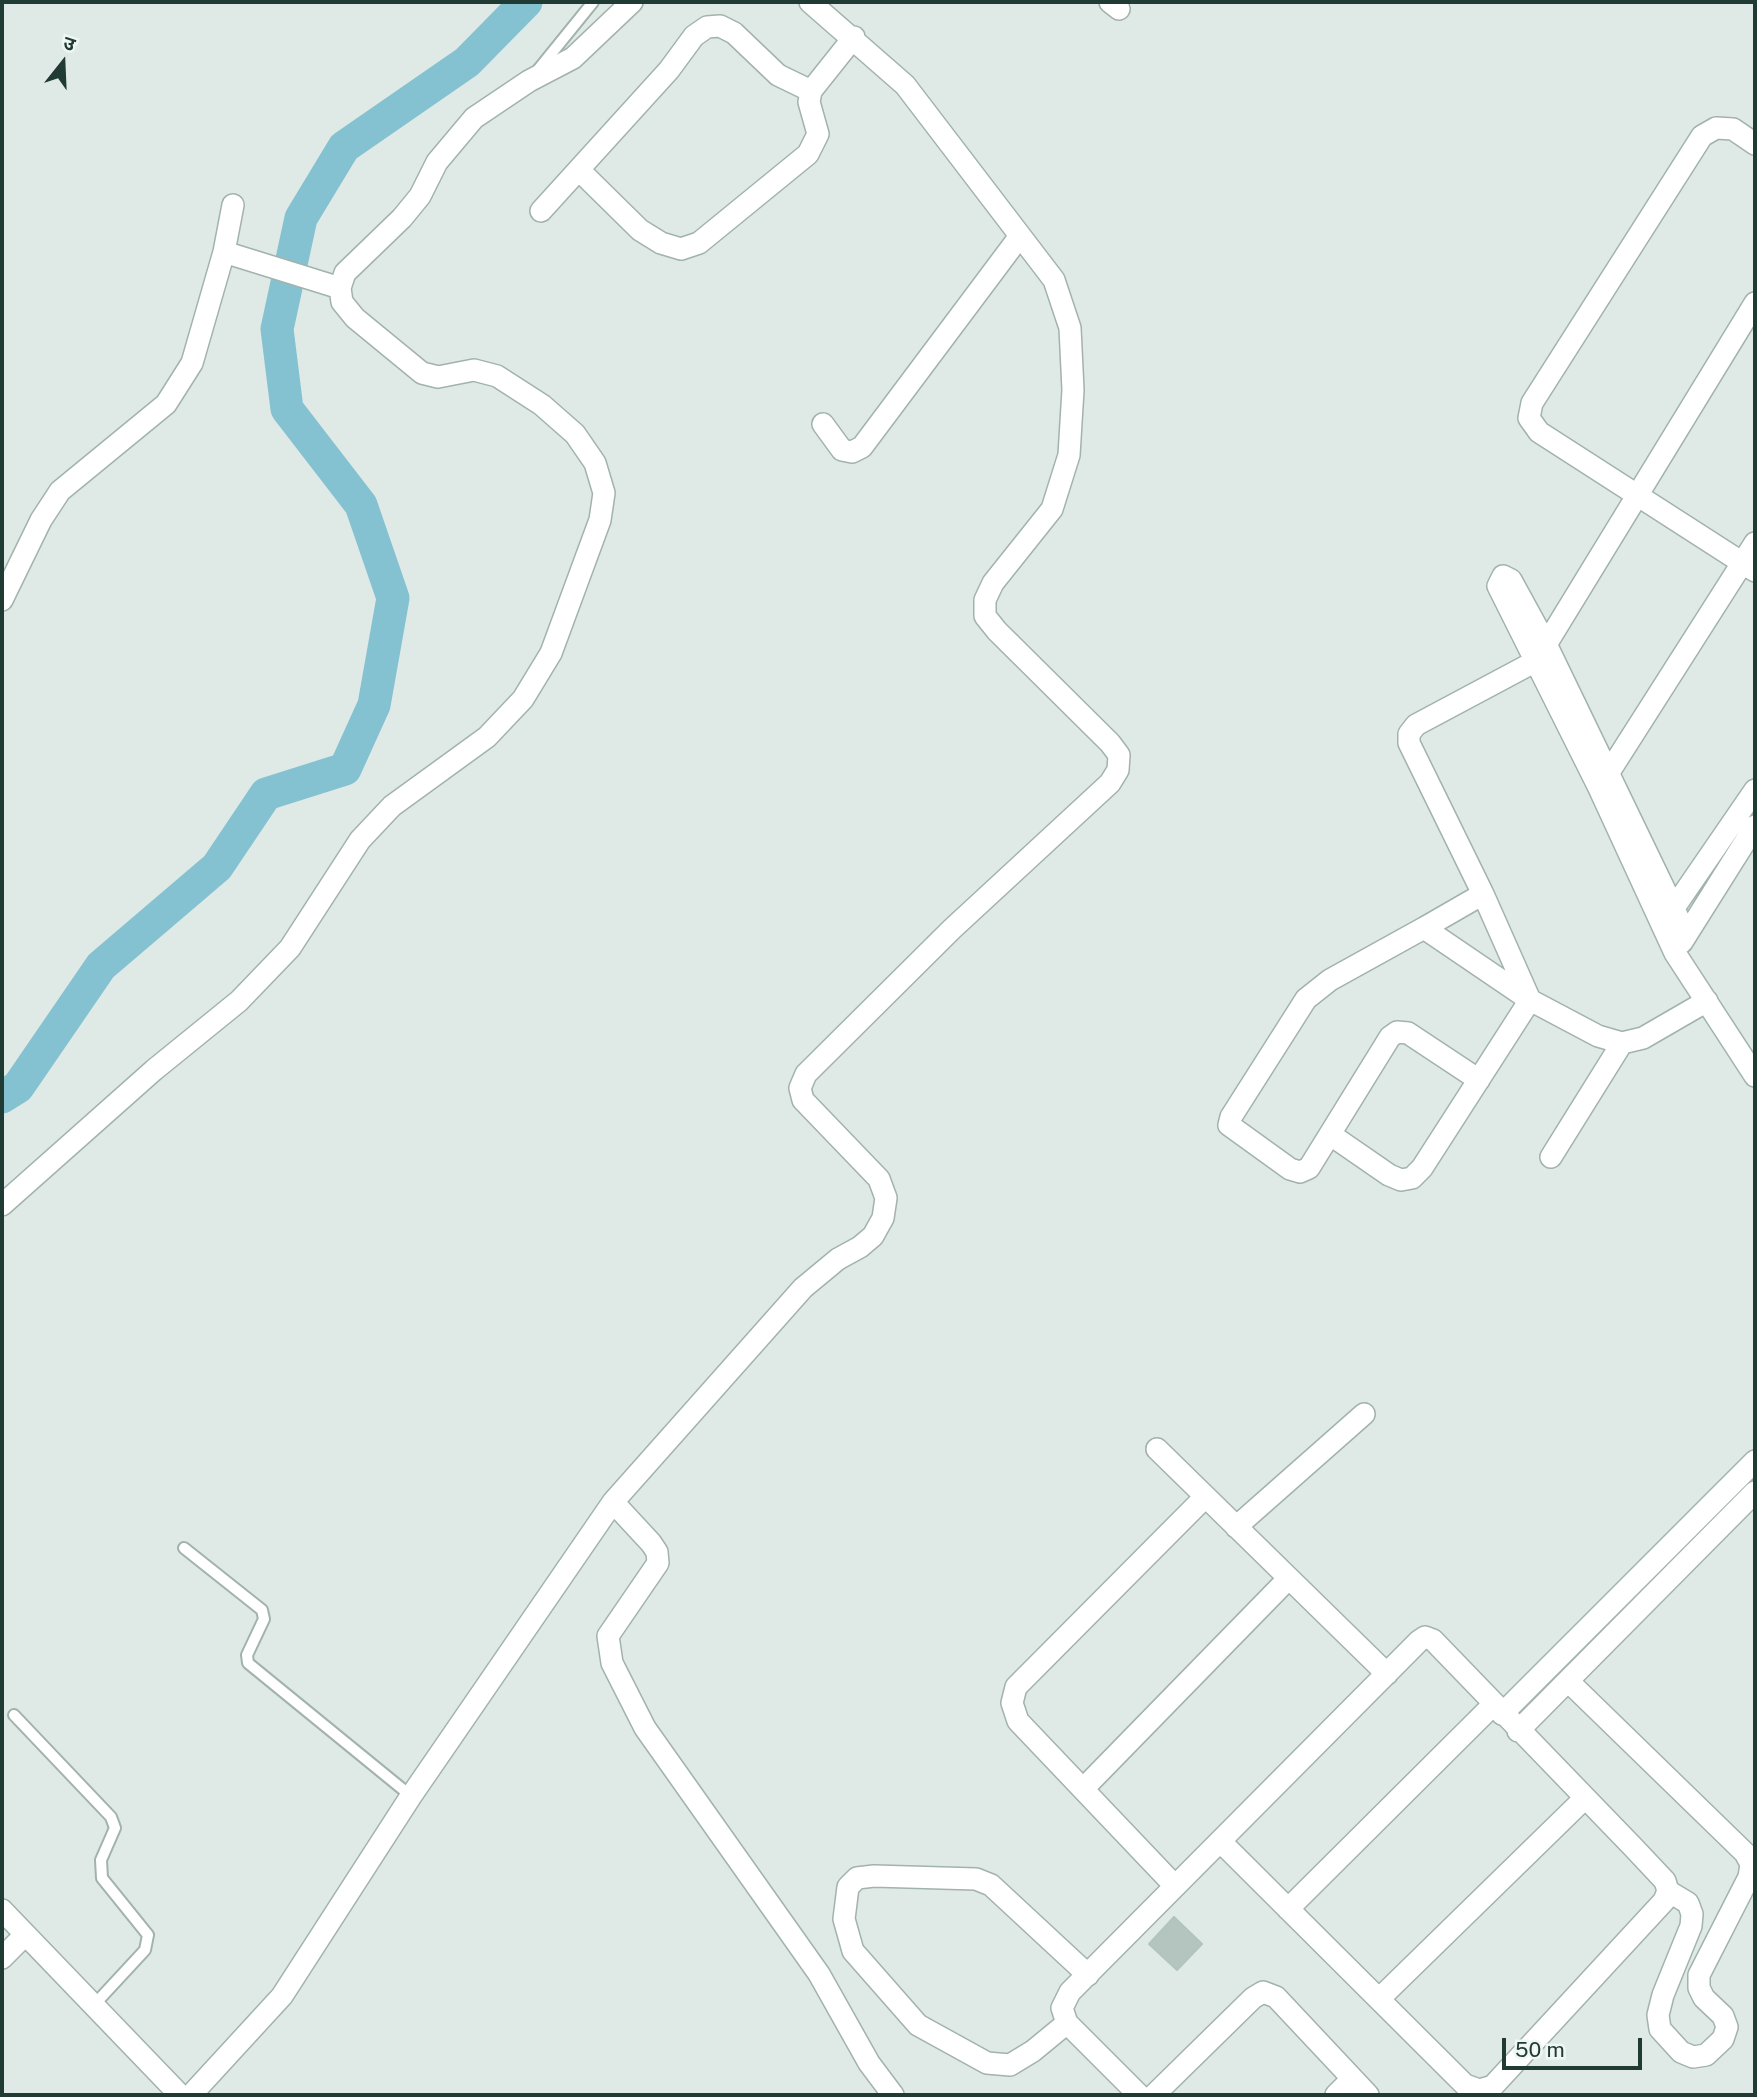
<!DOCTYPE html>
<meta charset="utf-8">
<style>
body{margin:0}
#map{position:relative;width:1757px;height:2097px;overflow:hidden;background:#dfeae6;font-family:"Public Sans","Noto Sans Devanagari",sans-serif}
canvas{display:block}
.frame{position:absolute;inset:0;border:4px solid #203a34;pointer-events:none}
.north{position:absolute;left:28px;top:28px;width:70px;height:70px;-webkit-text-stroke:5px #eff7f3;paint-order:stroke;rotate:18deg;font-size:19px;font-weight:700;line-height:28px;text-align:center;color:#203a34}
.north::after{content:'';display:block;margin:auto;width:24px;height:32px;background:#203a34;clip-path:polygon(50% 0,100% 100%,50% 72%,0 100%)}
.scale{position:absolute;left:1502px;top:2038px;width:140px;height:32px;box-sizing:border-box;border:4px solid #203a34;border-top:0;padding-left:9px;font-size:21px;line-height:24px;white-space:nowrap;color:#203a34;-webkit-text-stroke:5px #eff7f3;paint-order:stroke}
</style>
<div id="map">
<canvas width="1757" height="2097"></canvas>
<div class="frame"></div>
<div class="north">उ</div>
<div class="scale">50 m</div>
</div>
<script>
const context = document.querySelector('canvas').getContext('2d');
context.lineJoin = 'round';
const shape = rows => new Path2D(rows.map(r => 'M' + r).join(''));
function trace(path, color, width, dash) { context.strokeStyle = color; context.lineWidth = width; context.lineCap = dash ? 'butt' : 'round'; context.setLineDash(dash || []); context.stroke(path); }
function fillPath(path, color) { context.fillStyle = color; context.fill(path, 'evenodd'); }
const river = shape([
 [2,1097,18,1087,101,966,217,867,266,794,345,769,374,705,393,598,361,505,287,409,277,329,301,218,344,147,467,62,526,2]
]);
const building = shape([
 [1174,1917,1202,1944,1177,1970,1149,1944,1174,1917]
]);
const service = shape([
 [538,70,593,2],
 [184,1548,262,1610,264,1619,247,1655,248,1663,411,1796],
 [14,1715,111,1817,115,1828,101,1860,102,1878,148,1935,145,1950,94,2005]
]);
const minor = shape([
 [810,2,905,85,1054,280,1070,328,1073,390,1069,455,1052,509,993,583,985,600,985,616,997,631,1110,743,1119,755,1118,770,1110,783,952,929,806,1074,800,1088,803,1100,879,1179,886,1198,883,1218,873,1236,860,1247,838,1259,803,1288,613,1502,651,1543,657,1552,658,1563,608,1636,612,1663,645,1728,819,1974,869,2063,893,2095],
 [1110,2,1119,9],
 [1755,144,1733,129,1716,128,1702,136,1532,403,1529,418,1539,432,1755,571],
 [579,170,640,230,661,243,681,249,699,243,808,154,818,134,809,102,811,91,854,37],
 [541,211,669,70,694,36,707,27,720,26,734,33,778,75,811,91],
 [224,252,340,288],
 [823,424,842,450,852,452,862,447,1020,236],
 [2,600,41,520,60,491,166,404,192,363,224,252,233,205],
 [1604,780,1755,543],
 [1667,918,1755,790],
 [1424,928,1483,894],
 [1686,934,1546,644,1511,580,1503,576,1498,586,1599,788,1675,953,1755,1076],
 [1682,942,1755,826],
 [1479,1080,1408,1033,1397,1032,1390,1037,1309,1168,1300,1172,1290,1169,1229,1125,1231,1117,1306,999,1330,980,1424,928,1530,1000,1598,1036,1622,1043],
 [1331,1135,1389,1175,1401,1180,1412,1178,1422,1168,1530,1000,1483,894,1409,743,1409,734,1416,725,1536,661,1755,303],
 [1551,1157,1622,1043,1643,1038,1707,1001],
 [2,1205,154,1070,239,1001,290,948,360,840,392,806,487,737,523,699,551,653,600,520,604,493,595,463,575,434,542,405,497,376,474,370,438,377,422,373,355,318,342,302,340,288,345,273,402,218,420,196,437,162,474,118,529,81,573,58,632,2],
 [1157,1449,1387,1674],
 [1236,1527,1364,1414],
 [1568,1681,1745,1853,1751,1864,1749,1877,1699,1975,1699,1988,1704,1998,1723,2016,1727,2027,1723,2039,1706,2055,1693,2057,1681,2052,1660,2029,1658,2015,1663,1995,1691,1926,1692,1914,1688,1903,1668,1891],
 [1502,1714,1755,1461],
 [1518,1731,1755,1492],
 [1083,1789,1289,1578],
 [1175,1886,1018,1721,1012,1703,1016,1687,1205,1497],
 [1288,1909,1493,1705],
 [2,1910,180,2095],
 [2,1958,25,1935],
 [1380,1998,1585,1798],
 [1067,2023,1033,2051,1010,2065,987,2063,918,2025,853,1951,844,1919,848,1887,857,1878,874,1876,976,1879,991,1885,1088,1975],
 [191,2095,282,1996,411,1796,613,1502],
 [1139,2095,1067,2023,1062,2008,1070,1992,1419,1641,1425,1637,1433,1640,1633,1847,1665,1881,1668,1891,1664,1901,1493,2086,1479,2090,1465,2085,1220,1841],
 [1154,2095,1253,1998,1263,1992,1276,1997,1368,2095],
 [1336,2095,1352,2079]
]);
trace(river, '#85c2d1', 33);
fillPath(building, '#b4c5bf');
trace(building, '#b1c4bd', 2);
trace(service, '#a2b2ad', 14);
trace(minor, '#a2b2ad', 24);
trace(service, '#fff', 10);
trace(minor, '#fff', 21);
</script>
